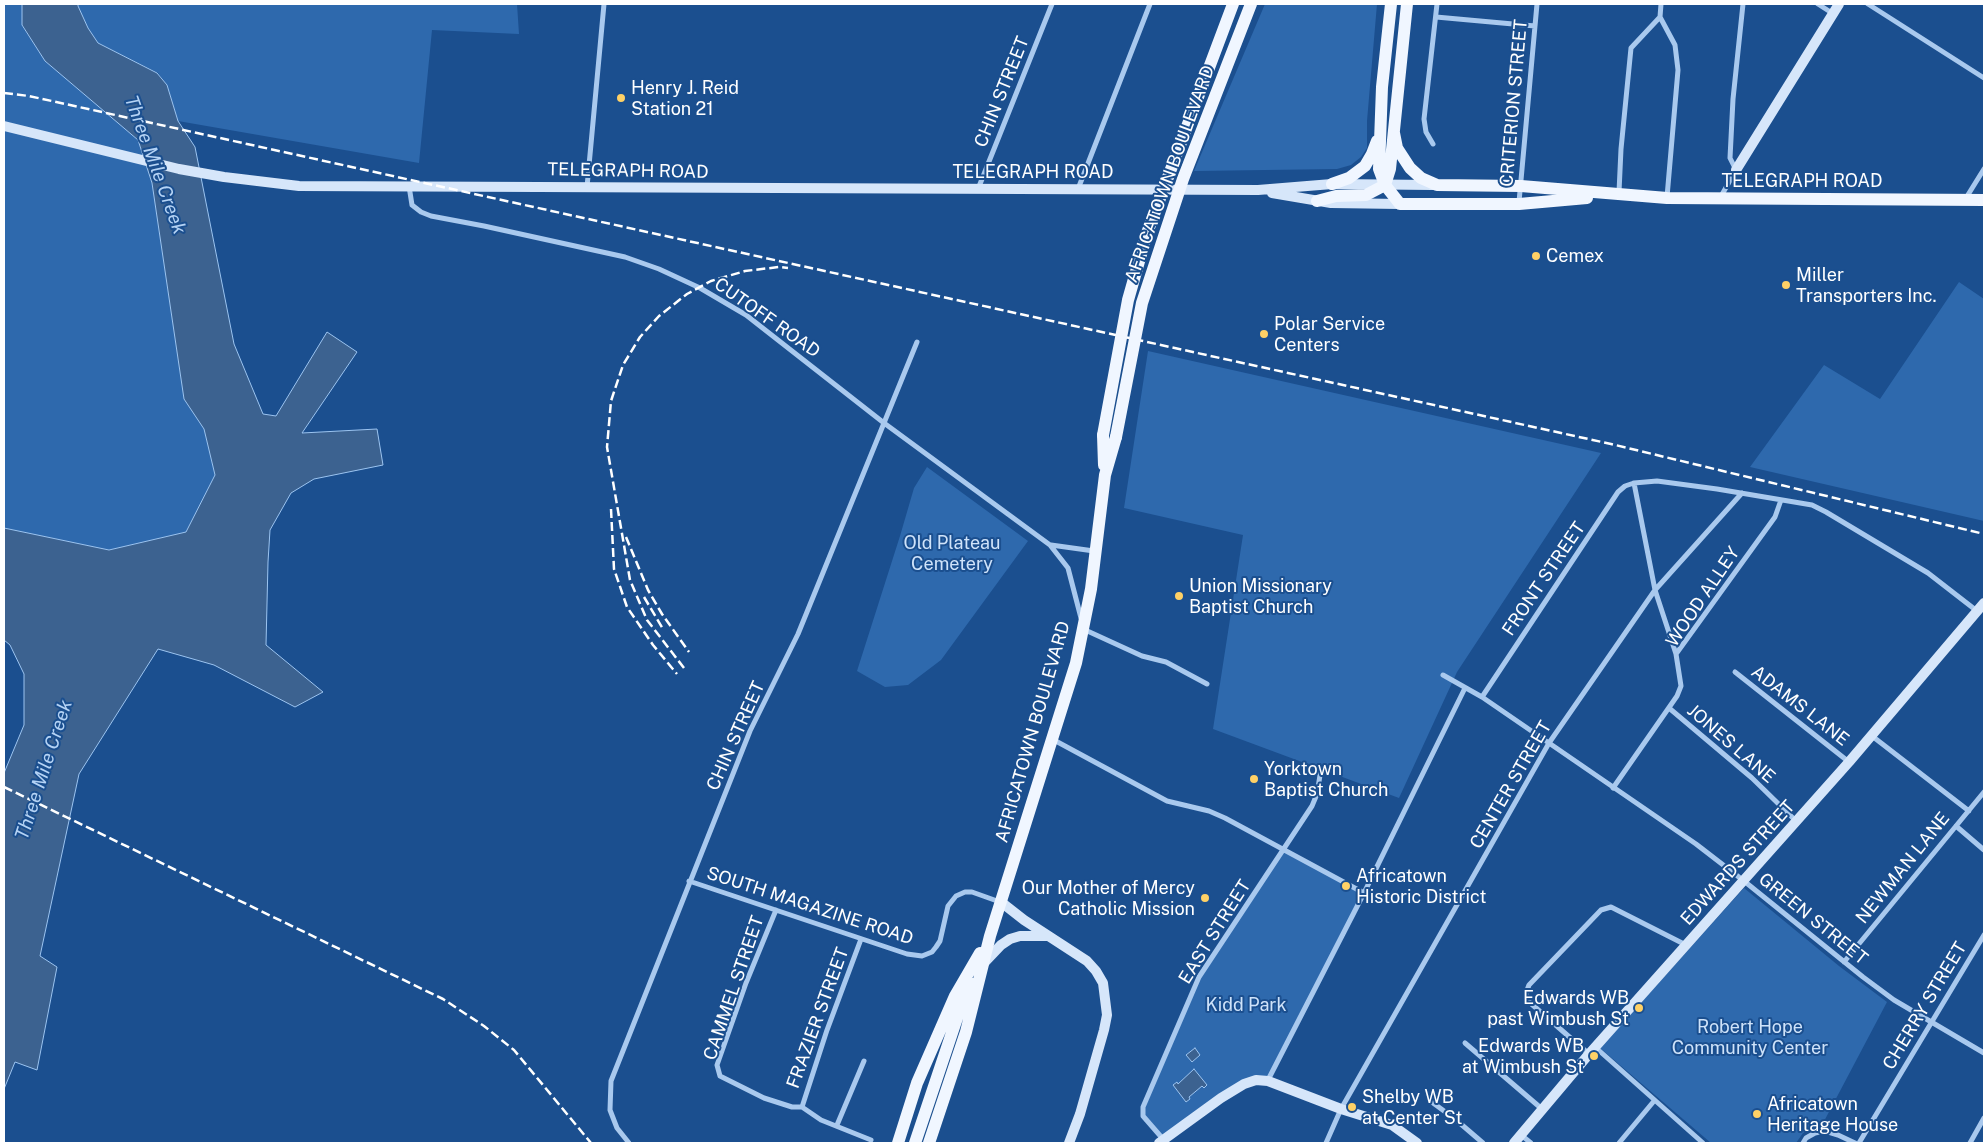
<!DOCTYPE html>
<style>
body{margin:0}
#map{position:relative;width:1988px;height:1147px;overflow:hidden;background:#1b4f8f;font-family:"Public Sans",sans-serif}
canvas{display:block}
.frame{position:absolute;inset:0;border:5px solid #fff;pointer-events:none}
</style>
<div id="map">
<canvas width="1988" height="1147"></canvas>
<div class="frame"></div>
</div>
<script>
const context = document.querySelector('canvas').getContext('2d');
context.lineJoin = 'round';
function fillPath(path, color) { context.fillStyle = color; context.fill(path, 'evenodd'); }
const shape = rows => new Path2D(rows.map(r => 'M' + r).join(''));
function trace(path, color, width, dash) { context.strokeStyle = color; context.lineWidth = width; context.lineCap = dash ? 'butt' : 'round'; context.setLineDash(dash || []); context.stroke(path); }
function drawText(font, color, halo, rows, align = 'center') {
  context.font = font + ' "Public Sans",sans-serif'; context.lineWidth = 4; context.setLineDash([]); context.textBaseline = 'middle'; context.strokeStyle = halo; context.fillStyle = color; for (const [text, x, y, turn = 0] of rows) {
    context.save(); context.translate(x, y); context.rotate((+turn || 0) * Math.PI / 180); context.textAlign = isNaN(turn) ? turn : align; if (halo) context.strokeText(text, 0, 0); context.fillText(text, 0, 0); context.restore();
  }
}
const green = shape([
 [4,4,22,4,22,26,45,61,138,140,152,183,184,399,204,429,215,475,186,532,109,550,4,528],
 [78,4,517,4,519,34,432,30,419,163,178,121,167,85,158,73,98,43,88,28,77,6],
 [1265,4,1377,4,1367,121,1367,148,1361,157,1351,165,1337,169,1194,171],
 [1959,282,1984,299,1984,521,1750,467,1824,365,1880,399],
 [1148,351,1601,453,1457,672,1399,798,1213,729,1243,535,1124,508],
 [927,467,1028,541,941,660,908,685,885,687,857,671,900,536,914,488],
 [1284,851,1364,893,1268,1081,1256,1080,1163,1139,1143,1116,1143,1107,1199,977],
 [1744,888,1839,966,1887,1002,1821,1127,1812,1128,1803,1133,1796,1143,1711,1143,1600,1048]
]);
const water = shape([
 [22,4,78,4,78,6,88,28,98,43,157,73,167,85,178,121,195,147,234,344,263,414,276,416,327,332,357,352,302,433,377,429,383,465,314,479,291,493,270,530,268,562,266,645,323,692,295,707,214,665,158,649,79,774,40,956,57,967,37,1070,15,1062,4,1089,4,773,24,725,24,674,10,645,4,640,4,528,109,550,186,532,215,475,204,429,184,399,152,183,138,140,45,61,22,25,22,4],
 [1195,1048,1200,1055,1192,1062,1186,1055,1195,1048],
 [1194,1069,1207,1085,1204,1088,1202,1086,1189,1097,1190,1099,1186,1102,1173,1085,1177,1082,1178,1084,1194,1069]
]);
const street = shape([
 [1818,4,1832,13],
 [1868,4,1984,78],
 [1436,17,1535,26],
 [1660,17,1675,45,1678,70,1667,197],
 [1660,17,1661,4],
 [1433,144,1426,132,1424,119,1437,4],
 [409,186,412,205,421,212,431,216,484,226,625,257,659,269,700,288,746,315,884,423,1050,545,1068,568,1081,618],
 [587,187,604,4],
 [978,189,1052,4],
 [1078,189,1150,4],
 [1619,192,1621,149,1631,48,1660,17],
 [1720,198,1736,170,1730,158,1733,99,1743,4],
 [1966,198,1984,169],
 [1519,202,1537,4],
 [1634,483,1655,590,1676,654],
 [1051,545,1094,551],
 [1083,629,1142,656,1166,662,1207,684],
 [1735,672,1849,762],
 [1443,675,1482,697,1696,844,1744,881,1863,977,1894,1000,1984,1053],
 [1482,697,1618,492,1625,486,1634,483,1657,481,1717,489,1812,505,1826,512,1928,573,1977,611],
 [1669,708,1752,778,1797,822],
 [1872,736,1969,811],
 [1052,739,1167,801,1209,811,1225,818,1364,893],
 [1613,788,1677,696,1681,686,1676,654,1775,517,1781,500],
 [1956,826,1984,850],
 [689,881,907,954,922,956,932,952,936,947,940,941,948,906,956,896,965,892,972,892,1000,902],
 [776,910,746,983,717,1065,720,1076,764,1098,792,1107,802,1107,821,1120,871,1140],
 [1844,962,1984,792],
 [1465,1043,1542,1109],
 [1595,1047,1703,1143],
 [1589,1054,1528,1001,1526,993,1529,985,1601,910,1611,907,1686,945],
 [1268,1080,1364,893,1465,688],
 [1429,1100,1455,1119,1483,1143],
 [802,1107,827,1030,861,939],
 [837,1125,864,1061],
 [1521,1135,1531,1143],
 [1163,1139,1143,1116,1143,1107,1199,977,1312,806,1317,794,1321,769],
 [629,1143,617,1128,610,1110,611,1081,750,731,798,634,917,342],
 [1326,1143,1341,1109,1549,743,1655,590,1742,493],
 [1619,1143,1654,1101],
 [1803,1143,1806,1138,1815,1133,1825,1131,1838,1135,1855,1143],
 [1859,1143,1984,935],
 [1970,1143,1984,1118]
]);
const secondary = shape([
 [4,126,179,169,224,177,299,186,1258,190,1332,184,1433,185],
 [1736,170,1839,4],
 [1272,193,1331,203,1400,204],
 [1001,902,1024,920,1087,961,1096,971,1103,983,1107,1015,1104,1030,1080,1114,1069,1143],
 [982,965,1001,945,1010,939,1020,936,1047,936],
 [1159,1143,1221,1098,1244,1084,1256,1080,1268,1081,1341,1109,1392,1125,1417,1143],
 [1514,1143,1589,1054,1849,762,1984,603]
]);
const primary = shape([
 [1391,4,1382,87,1379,169,1385,185,1400,204,1519,204,1587,198],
 [1394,133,1397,148,1410,168,1421,178,1437,185,1521,186,1667,198,1984,200],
 [1332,184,1349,178,1365,166,1372,154,1377,141],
 [1317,201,1336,196,1366,195,1385,185,1390,169,1407,4],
 [1103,435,1104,465],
 [898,1143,917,1083,955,996,980,953],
 [915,1143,959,1012,973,984],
 [929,1143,966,1032,990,936,1076,663,1091,589,1105,475,1116,437]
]);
const rail = shape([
 [4,93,29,96,1611,444,1984,534],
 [611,509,614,569,627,607,653,645,677,674],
 [626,537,648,590,662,614,689,652],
 [644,597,663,629],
 [684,668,647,620,630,580,607,447,611,401,623,365,640,337,659,316,687,294,711,281,745,271,779,267,788,268],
 [4,787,443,999,484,1026,514,1050,591,1143]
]);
const primaryBridge = shape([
 [1103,435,1128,300,1147,233,1233,4],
 [1116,437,1142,303,1183,179,1251,4]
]);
const markers = [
 [621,98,5,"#ffd166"],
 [1536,256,5,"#ffd166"],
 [1786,285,5,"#ffd166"],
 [1264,334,5,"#ffd166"],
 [1179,596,5,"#ffd166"],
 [1254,779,5,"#ffd166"],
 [1346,886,5,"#ffd166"],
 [1205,898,5,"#ffd166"],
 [1639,1008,5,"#ffd166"],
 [1594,1056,5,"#ffd166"],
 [1352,1107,5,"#ffd166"],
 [1757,1114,5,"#ffd166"]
];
const poiNames = [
 ["Henry J. Reid",631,88],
 ["Station 21",631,109],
 ["Cemex",1546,256],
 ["Miller",1796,275],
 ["Transporters Inc.",1796,296],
 ["Polar Service",1274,324],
 ["Centers",1274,345],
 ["Union Missionary",1189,586],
 ["Baptist Church",1189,607],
 ["Yorktown",1264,769],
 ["Baptist Church",1264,790],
 ["Africatown",1356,876],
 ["Historic District",1356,897],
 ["Our Mother of Mercy",1195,888,"right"],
 ["Catholic Mission",1195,909,"right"],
 ["Edwards WB",1629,998,"right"],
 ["past Wimbush St",1629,1019,"right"],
 ["Edwards WB",1584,1046,"right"],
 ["at Wimbush St",1584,1067,"right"],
 ["Shelby WB",1362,1097],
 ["at Center St",1362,1118],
 ["Africatown",1767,1104],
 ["Heritage House",1767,1125]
];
const streetNames = [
 ["CHIN STREET",1002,92,-68],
 ["CRITERION STREET",1514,103,-85],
 ["TELEGRAPH ROAD",628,171,1],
 ["TELEGRAPH ROAD",1033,172],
 ["AFRICATOWN BOULEVARD",1170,174,-70],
 ["TELEGRAPH ROAD",1802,181],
 ["CUTOFF ROAD",767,318,35],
 ["FRONT STREET",1544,579,-56],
 ["WOOD ALLEY",1703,597,-56],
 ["ADAMS LANE",1800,706,38],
 ["AFRICATOWN BOULEVARD",1033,732,-74],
 ["CHIN STREET",736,736,-66],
 ["JONES LANE",1731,744,41],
 ["CENTER STREET",1511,785,-60],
 ["EDWARDS STREET",1738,863,-48],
 ["NEWMAN LANE",1903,868,-51],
 ["SOUTH MAGAZINE ROAD",810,906,18],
 ["GREEN STREET",1813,919,39],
 ["EAST STREET",1215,932,-58],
 ["CAMMEL STREET",734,988,-71],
 ["CHERRY STREET",1925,1006,-59],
 ["FRAZIER STREET",818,1018,-70]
];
const parkNames = [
 ["Old Plateau",952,543],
 ["Cemetery",952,564],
 ["Kidd Park",1246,1005],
 ["Robert Hope",1750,1027],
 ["Community Center",1750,1048]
];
const waterNames = [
 ["Three Mile Creek",155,165,70],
 ["Three Mile Creek",44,770,-72]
];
fillPath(green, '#2e69ad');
fillPath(water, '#3c6290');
trace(water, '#9cc4f0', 1);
trace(street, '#a9c9ee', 5);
trace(secondary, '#d6e6fa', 10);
trace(primary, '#f0f6ff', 12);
trace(rail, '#fff', 2.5, [9, 4]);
trace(primaryBridge, '#f0f6ff', 12);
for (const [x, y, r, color] of markers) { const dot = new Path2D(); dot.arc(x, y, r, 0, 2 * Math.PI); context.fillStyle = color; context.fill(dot); trace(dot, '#1b4f8f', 2); }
drawText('18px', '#fff', '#1b4f8f', poiNames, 'left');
drawText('18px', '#fff', '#1b4f8f', streetNames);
drawText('18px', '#cfe3fa', '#1b4f8f', parkNames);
drawText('italic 19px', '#b5d3f5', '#1b4f8f', waterNames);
</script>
